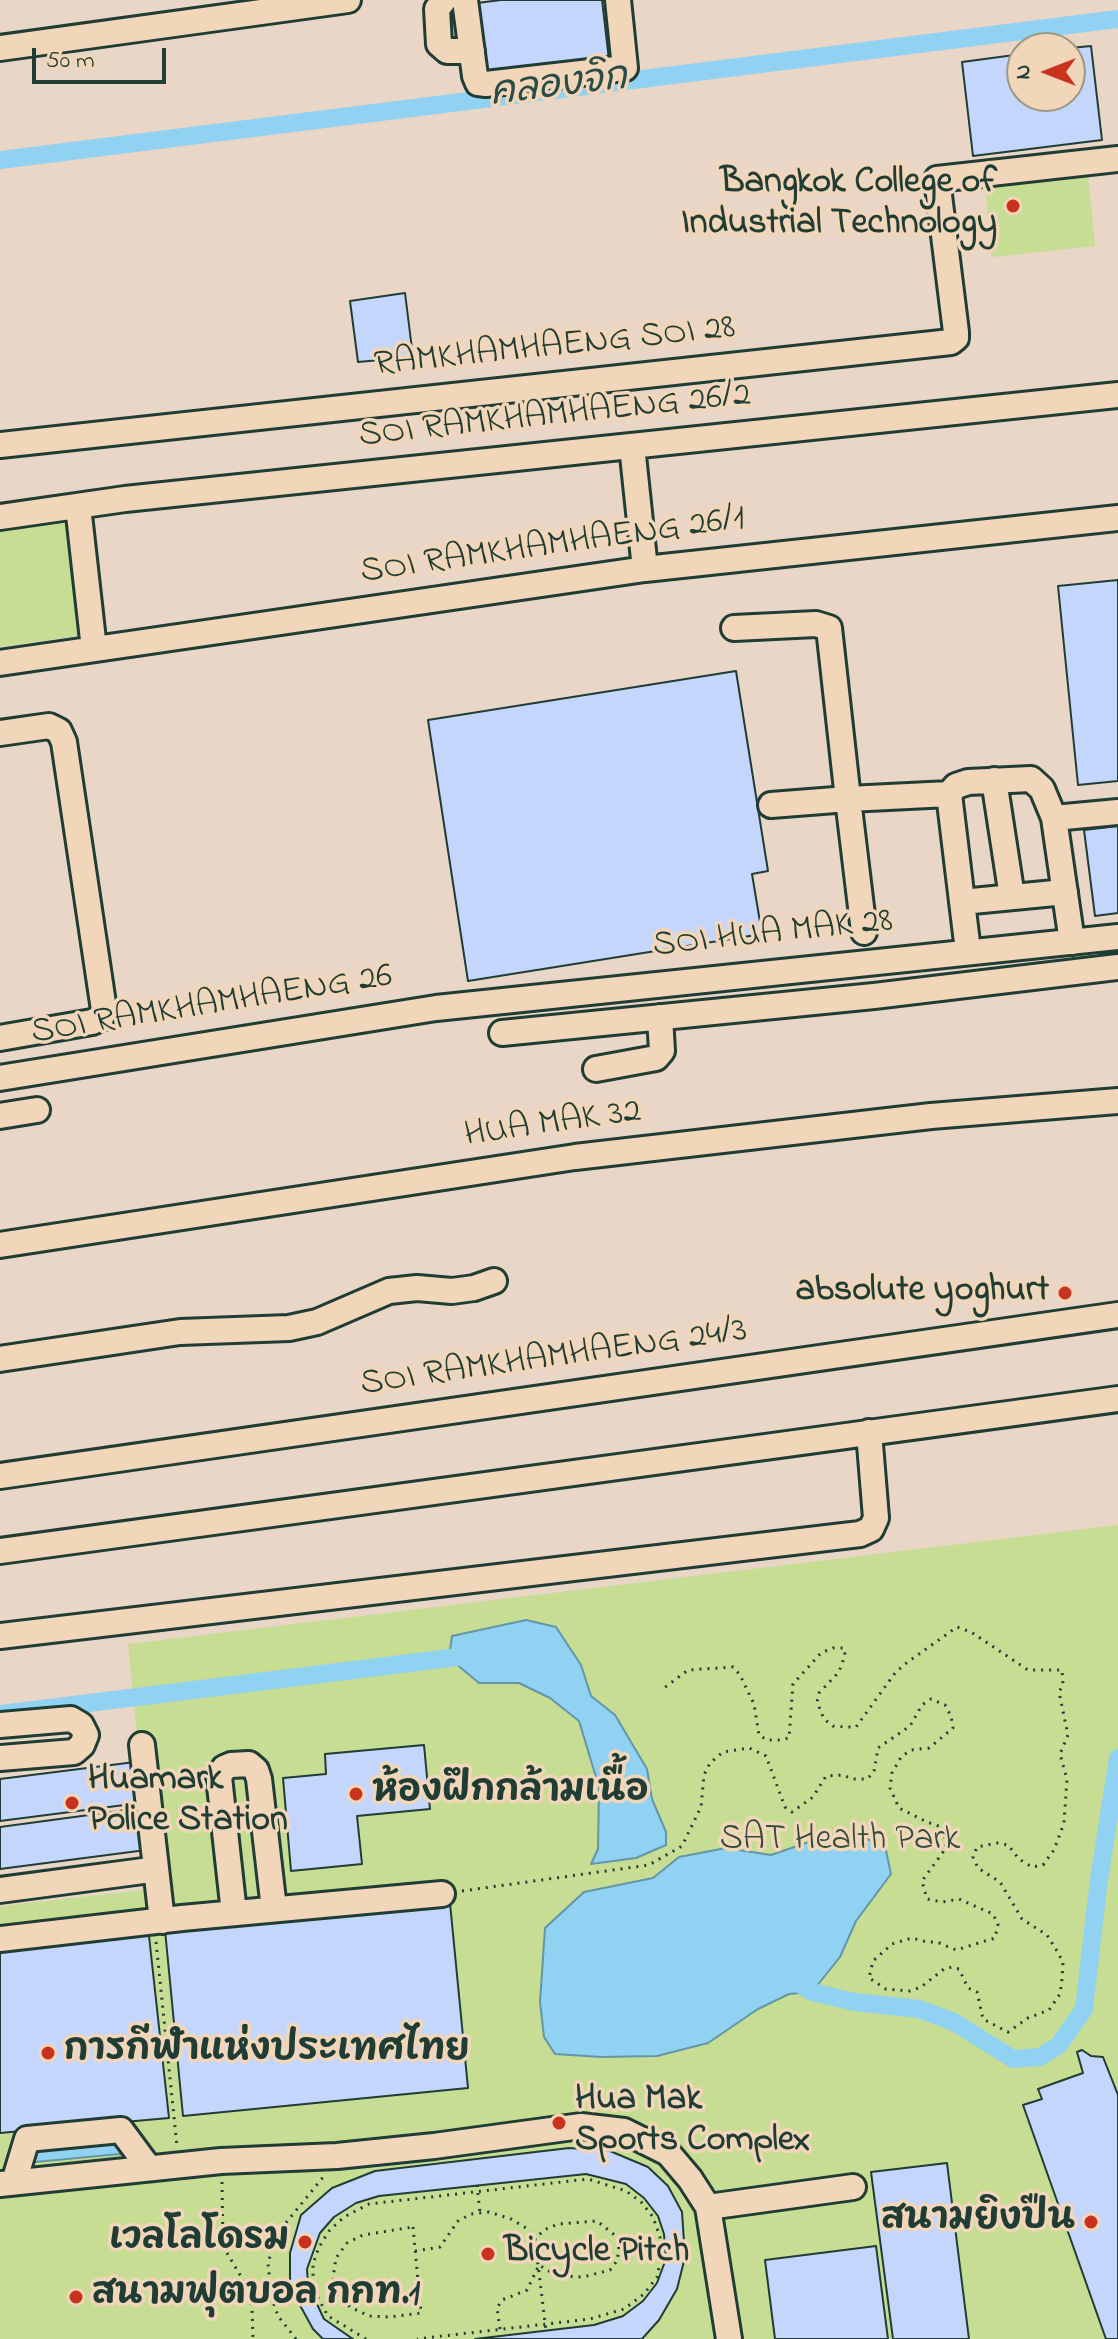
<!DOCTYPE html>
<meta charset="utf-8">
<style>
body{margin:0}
#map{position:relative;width:1118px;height:2339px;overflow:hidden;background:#e9d6c6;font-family:"Indie Flower",sans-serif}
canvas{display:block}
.north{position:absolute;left:1006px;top:32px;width:80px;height:80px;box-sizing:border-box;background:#f2d6b9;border:2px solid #9e9984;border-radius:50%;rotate:270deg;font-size:22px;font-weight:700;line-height:32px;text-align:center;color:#1f3d34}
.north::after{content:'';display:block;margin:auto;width:28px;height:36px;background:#c8321e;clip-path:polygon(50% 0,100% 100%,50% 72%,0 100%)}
.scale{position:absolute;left:32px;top:48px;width:134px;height:36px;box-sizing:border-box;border:4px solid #1f3d34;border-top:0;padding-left:10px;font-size:24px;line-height:28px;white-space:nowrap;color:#1f3d34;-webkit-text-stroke:6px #f2d6b9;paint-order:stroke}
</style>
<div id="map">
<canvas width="1118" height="2339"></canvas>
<div class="north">N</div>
<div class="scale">50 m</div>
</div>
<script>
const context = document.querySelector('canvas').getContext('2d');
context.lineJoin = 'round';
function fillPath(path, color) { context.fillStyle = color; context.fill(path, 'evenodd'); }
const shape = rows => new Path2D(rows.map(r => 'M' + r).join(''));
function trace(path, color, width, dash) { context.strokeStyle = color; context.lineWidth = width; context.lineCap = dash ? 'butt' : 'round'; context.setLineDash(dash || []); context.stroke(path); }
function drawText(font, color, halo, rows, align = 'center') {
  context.font = font + ' "Indie Flower","Playpen Sans Thai",sans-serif'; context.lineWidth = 7; context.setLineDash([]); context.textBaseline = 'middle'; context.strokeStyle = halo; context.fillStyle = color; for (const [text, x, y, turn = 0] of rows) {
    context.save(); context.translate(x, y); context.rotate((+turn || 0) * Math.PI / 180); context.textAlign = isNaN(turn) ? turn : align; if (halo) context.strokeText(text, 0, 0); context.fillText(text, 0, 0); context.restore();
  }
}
const green = shape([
 [1088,176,1095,246,992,257,985,187],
 [69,519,85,635,0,647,0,528],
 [1118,1525,1118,2339,0,2339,0,1906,152,1889,128,1644]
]);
const water = shape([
 [526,1620,556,1627,581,1665,591,1696,615,1715,647,1769,652,1799,666,1832,666,1845,636,1858,591,1864,598,1849,599,1787,579,1721,550,1698,519,1683,479,1683,449,1658,452,1636,526,1620],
 [844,1830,885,1846,891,1874,856,1921,840,1957,812,1992,789,1994,758,2009,708,2043,657,2056,601,2057,555,2054,544,2037,540,2002,545,1928,584,1892,653,1878,679,1857,726,1848,771,1855,844,1830],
 [120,2141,120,2154,35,2162,31,2160,33,2148,120,2141]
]);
const canal = shape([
 [0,160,1118,19],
 [0,1714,474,1655],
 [792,1979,812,1992,855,2002,919,2009,954,2022,1013,2059,1040,2057,1059,2045,1084,2009,1099,1879,1118,1758]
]);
const building = shape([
 [501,0,602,0,609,60,485,74,477,3,501,0],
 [1091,46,1102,140,973,156,962,62,1022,54,1022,96,1070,96,1070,48,1091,46],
 [405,293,413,357,358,362,350,301,405,293],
 [1118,580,1118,781,1078,785,1058,586,1118,580],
 [736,671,768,871,752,874,762,934,468,981,428,720,736,671],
 [1118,826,1118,913,1095,916,1084,830,1118,826],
 [424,1745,430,1809,357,1816,362,1864,291,1871,283,1778,326,1774,325,1754,424,1745],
 [135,1762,140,1803,0,1821,0,1779,135,1762],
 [141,1808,146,1850,0,1869,0,1827,141,1808],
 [450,1903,468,2088,183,2116,165,1930,450,1903],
 [148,1927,169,2118,0,2133,0,1945,148,1927],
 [1082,2050,1091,2056,1103,2057,1118,2095,1118,2339,1106,2339,1023,2105,1042,2099,1038,2089,1083,2073,1077,2052,1082,2050],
 [569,2148,610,2151,648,2167,668,2186,682,2212,685,2257,677,2289,659,2320,642,2339,475,2339,594,2325,623,2316,643,2301,657,2283,666,2259,664,2234,658,2216,644,2198,626,2184,586,2174,379,2196,356,2203,334,2217,320,2233,307,2269,308,2285,324,2319,353,2339,323,2339,313,2329,290,2287,290,2253,301,2215,332,2188,375,2171,569,2148],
 [947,2163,969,2339,893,2339,871,2172,947,2163],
 [876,2246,888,2339,775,2339,765,2260,876,2246]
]);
const path = shape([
 [462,1891,649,1865,682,1846,701,1807,704,1775,710,1763,723,1752,749,1748,766,1756,785,1807,792,1812,813,1797,826,1776,843,1775,852,1779,867,1779,874,1772,878,1748,910,1726,922,1705,931,1699,945,1705,951,1716,953,1728,929,1748,911,1750,901,1757,892,1773,890,1788,899,1808,927,1822,944,1828,946,1848,922,1881,927,1899,942,1902,959,1899,993,1914,998,1924,995,1938,956,1950,937,1942,927,1942,912,1938,892,1944,873,1961,869,1978,886,1989,910,1991,921,1987,944,1969,952,1967,959,1969,968,1988,977,1992,983,2019,1008,2032,1028,2018,1049,2010,1060,1994,1062,1979,1063,1962,1057,1951,1047,1935,1022,1919,1000,1882,978,1868,973,1857,977,1847,997,1843,1008,1845,1019,1859,1032,1867,1043,1865,1054,1850,1064,1823,1067,1779,1060,1754,1068,1735,1059,1692,1063,1685,1062,1670,1028,1670,971,1632,957,1627,905,1664,895,1673,856,1727,845,1727,833,1726,824,1719,817,1702,819,1693,839,1672,845,1655,844,1648,833,1648,821,1653,793,1684,789,1738,780,1740,767,1740,759,1735,754,1704,740,1675,733,1667,688,1670,664,1688],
 [156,1942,177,2146],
 [222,2182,223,2246,247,2287,252,2307,253,2339],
 [477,2185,480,2213],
 [413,2227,421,2313,389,2317,369,2316,350,2307,338,2294,333,2278,336,2258,347,2243,363,2235,413,2227],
 [415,2251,440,2247,458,2221,471,2214,489,2212,511,2219,526,2228,535,2239,546,2331],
 [500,2329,497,2308,502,2300,527,2290,539,2265,557,2276,583,2277,610,2270,617,2261,619,2249,617,2237,597,2221,558,2224,544,2230,535,2239],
 [296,2339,278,2316,272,2299,268,2264,273,2245,281,2229,324,2176],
 [366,2339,328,2316,318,2298,313,2282,313,2264,319,2247,329,2231,344,2217,369,2204,588,2179,626,2191,641,2202,653,2217,660,2237,661,2258,657,2277,644,2294,624,2309,590,2319,417,2339]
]);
const minor = shape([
 [444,0,437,9,439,44,447,51,472,51],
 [465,0,475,76,478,83,486,84,625,68,618,0],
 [0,48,348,0],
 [0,445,951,342,956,338,956,332,937,179,1118,159],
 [632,446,645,569],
 [78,506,94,649],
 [0,517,125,499,1118,395],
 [734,628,816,624,829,628,848,799,771,805],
 [0,663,645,569,1118,518],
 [0,733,49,726,59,731,64,742,104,1010,101,1018,92,1022,0,1038],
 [994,780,1012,897],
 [1054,818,1118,812],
 [962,902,1065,892],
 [864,932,848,799,949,794],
 [968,951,949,794,956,786,968,782,1031,779,1042,789,1054,818,1072,942],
 [502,1033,874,996,1118,967],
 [596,1069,656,1058,662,1051,660,1017],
 [0,1078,436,1008,1118,937],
 [0,1116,37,1110],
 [0,1245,575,1157,931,1116,1118,1101],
 [0,1359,180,1332,289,1328,317,1322,389,1291,417,1288,452,1291,474,1288,494,1281],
 [0,1476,1118,1315],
 [0,1551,1118,1399],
 [0,1636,860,1534,871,1529,876,1518,869,1432],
 [0,1725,71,1719,81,1725,86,1735,82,1745,74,1752,0,1758],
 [142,1745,162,1921],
 [0,1890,143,1871],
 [234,1913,219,1777,224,1768,231,1765,249,1764,256,1770,259,1779,274,1909],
 [0,1939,182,1918,442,1894],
 [14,2182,27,2139,121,2130,149,2168],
 [0,2184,221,2161,337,2156,434,2146,581,2126,624,2131,668,2153,690,2179,708,2207,729,2339],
 [708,2207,853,2187]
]);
const markers = [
 [1013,206,8,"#c8321e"],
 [1065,1293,8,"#c8321e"],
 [356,1794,8,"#c8321e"],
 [72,1803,8,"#c8321e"],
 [48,2053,8,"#c8321e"],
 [559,2123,8,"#c8321e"],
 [1091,2222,8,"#c8321e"],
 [305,2242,8,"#c8321e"],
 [488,2254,8,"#c8321e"],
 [76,2297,8,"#c8321e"]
];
const poiNames = [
 ["Bangkok College of",997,185,"right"],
 ["Industrial Technology",997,226,"right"],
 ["absolute yoghurt",1049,1293,"right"],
 ["Huamark",88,1782],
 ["Police Station",88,1823],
 ["ห้องฝึกกล้ามเนื้อ",372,1794],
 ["การกีฬาแห่งประเทศไทย",64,2053],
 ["Hua Mak",575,2102],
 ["Sports Complex",575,2143],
 ["สนามยิงปืน",1075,2222,"right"],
 ["เวลโลโดรม",289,2242,"right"],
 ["Bicycle Pitch",504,2254],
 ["สนามฟุตบอล กกท.1",92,2297]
];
const streetNames = [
 ["RAMKHAMHAENG SOI 28",555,349,-6],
 ["SOI RAMKHAMHAENG 26/2",555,418,-6],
 ["SOI RAMKHAMHAENG 26/1",553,548,-8],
 ["SOI HUA MAK 28",773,936,-6],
 ["SOI RAMKHAMHAENG 26",212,1007,-9],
 ["HUA MAK 32",553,1126,-8],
 ["SOI RAMKHAMHAENG 24/3",554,1360,-8]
];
const parkNames = [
 ["SAT Health Park",840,1842]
];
const waterNames = [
 ["คลองจิก",559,89,-7]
];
fillPath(green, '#c6dd93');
fillPath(water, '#91d1f2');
trace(water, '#6396a6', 2);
trace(canal, '#91d1f2', 18);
fillPath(building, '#c4d6fc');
trace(building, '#1f3d34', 2);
trace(minor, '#1f3d34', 30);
trace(path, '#1f3d34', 3, [2, 6]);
trace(minor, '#f2d6b9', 24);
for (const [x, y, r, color] of markers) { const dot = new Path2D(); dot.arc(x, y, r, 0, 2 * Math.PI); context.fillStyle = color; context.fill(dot); trace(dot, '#f2d6b9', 3); }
drawText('bold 36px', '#1f3d34', '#f2d6b9', poiNames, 'left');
drawText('36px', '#1f3d34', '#f2d6b9', streetNames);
drawText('36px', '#304d3e', '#f2d6b9', parkNames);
drawText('italic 38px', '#2a4c47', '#f2d6b9', waterNames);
</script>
